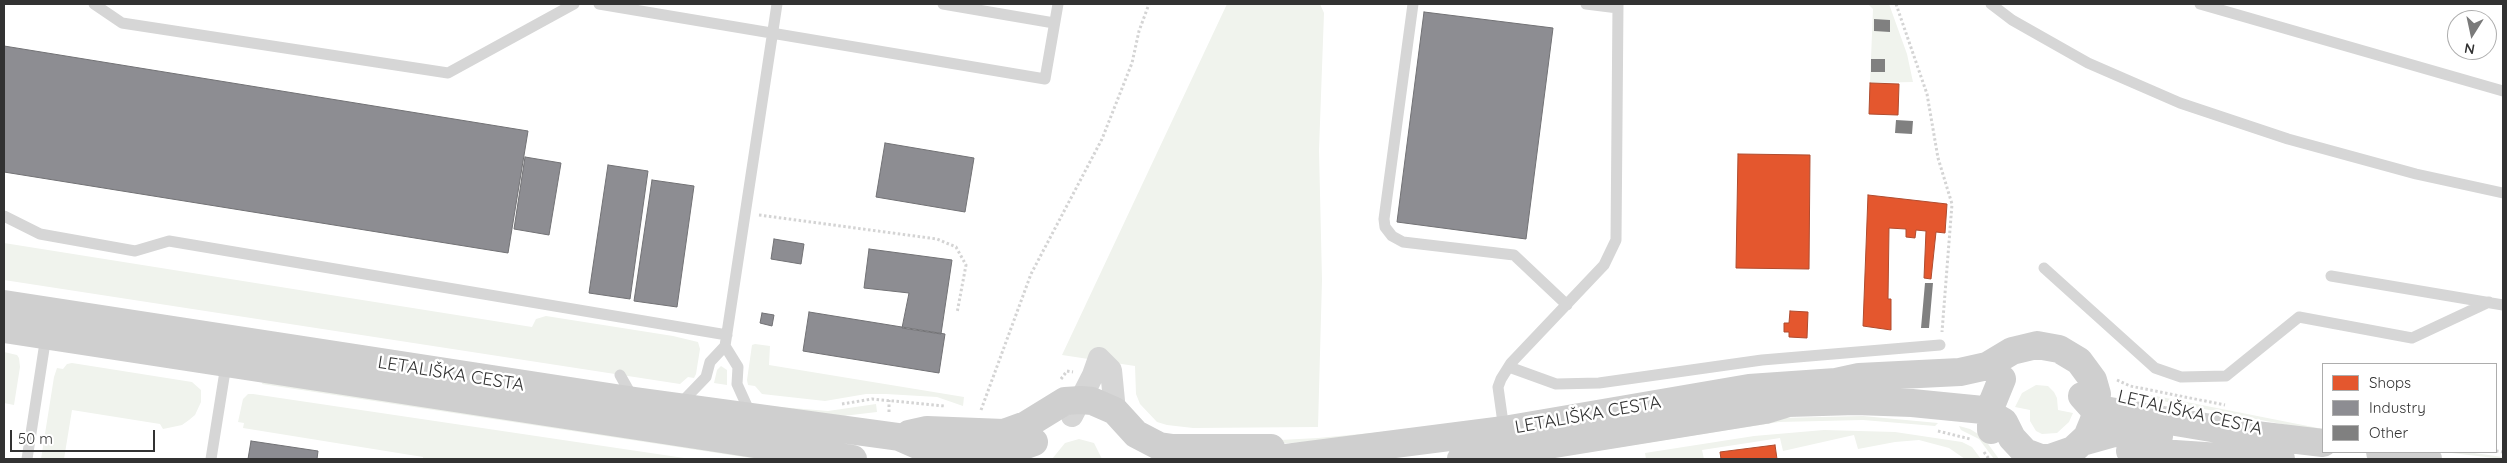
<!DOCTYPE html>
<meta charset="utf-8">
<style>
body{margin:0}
#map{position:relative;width:2507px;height:463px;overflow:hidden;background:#fff;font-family:Quicksand,sans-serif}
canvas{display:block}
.frame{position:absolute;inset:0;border:5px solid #323232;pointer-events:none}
.legend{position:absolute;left:2322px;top:363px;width:175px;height:90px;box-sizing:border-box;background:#fff;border:1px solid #adadad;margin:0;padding:6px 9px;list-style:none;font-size:15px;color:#323232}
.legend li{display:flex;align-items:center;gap:10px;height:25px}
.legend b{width:25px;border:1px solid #adadad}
.north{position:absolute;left:2447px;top:10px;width:50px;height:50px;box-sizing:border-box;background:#fff;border:1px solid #adadad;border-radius:50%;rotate:190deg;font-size:14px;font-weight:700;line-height:20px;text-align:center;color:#323232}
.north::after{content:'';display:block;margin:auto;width:18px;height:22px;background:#7a7a7a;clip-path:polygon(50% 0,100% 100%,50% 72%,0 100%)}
.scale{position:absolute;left:10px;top:430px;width:145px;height:22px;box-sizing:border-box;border:2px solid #323232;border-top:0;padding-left:6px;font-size:15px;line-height:18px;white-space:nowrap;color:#323232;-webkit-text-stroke:4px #fff;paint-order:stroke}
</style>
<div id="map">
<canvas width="2507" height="463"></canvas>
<div class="frame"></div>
<ul class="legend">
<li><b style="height:14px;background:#e4572e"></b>Shops</li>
<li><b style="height:14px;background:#8d8d92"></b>Industry</li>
<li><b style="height:14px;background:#808080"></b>Other</li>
</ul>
<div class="north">N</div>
<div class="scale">50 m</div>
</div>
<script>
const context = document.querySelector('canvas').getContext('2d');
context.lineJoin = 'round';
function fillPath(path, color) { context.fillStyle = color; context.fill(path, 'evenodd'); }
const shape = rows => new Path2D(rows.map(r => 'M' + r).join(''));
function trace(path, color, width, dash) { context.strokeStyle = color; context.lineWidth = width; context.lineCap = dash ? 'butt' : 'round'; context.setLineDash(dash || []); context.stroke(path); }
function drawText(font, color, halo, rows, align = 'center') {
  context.font = font + ' Quicksand,sans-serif'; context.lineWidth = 5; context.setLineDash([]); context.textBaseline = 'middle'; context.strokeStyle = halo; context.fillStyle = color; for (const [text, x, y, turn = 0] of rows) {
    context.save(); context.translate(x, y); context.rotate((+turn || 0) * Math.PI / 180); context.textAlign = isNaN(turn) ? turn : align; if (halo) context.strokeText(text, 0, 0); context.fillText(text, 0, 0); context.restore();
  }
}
const green = shape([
 [1227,4,1320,4,1324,13,1319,150,1322,280,1318,427,1193,428,1167,425,1157,422,1140,404,1136,394,1135,366,1062,355],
 [1868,4,1889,4,1907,54,1913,82,1870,83,1873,9],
 [4,243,532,327,536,319,546,316,673,336,698,342,700,349,696,374,694,378,688,377,680,384,4,280],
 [755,344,770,346,769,365,964,397,963,406,937,397,886,394,866,394,825,401,762,394,755,386,748,385,747,380,752,345],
 [4,352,17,355,19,358,20,367,14,405,4,403],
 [72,363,192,382,201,390,201,402,195,415,189,420,182,425,163,429,160,424,72,410,64,459,41,459,54,377,57,368,63,369,67,364],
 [721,366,727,370,727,385,714,383,717,370],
 [263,381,790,459,757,459,262,384],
 [2036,385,2048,386,2054,392,2057,398,2058,410,2073,413,2069,422,2057,433,2042,434,2036,431,2030,421,2030,410,2015,407,2022,393],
 [248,394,253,394,691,459,423,459,423,457,243,428,244,423,238,422,243,399],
 [2146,394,2323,429,2323,432,2142,397],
 [876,404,877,412,843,416,768,406,828,411],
 [1863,416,1938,423,1935,426,1863,420,1779,422,1545,459,1779,418],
 [1959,426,1970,429,1983,437,1999,459,1994,459,1979,439,1961,430],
 [1403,430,1317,442,1261,444,1261,441,1318,438],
 [1824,430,1895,432,1962,442,1972,447,1981,459,1965,459,1949,448,1919,440,1895,442,1858,449,1854,435,1783,451,1780,438,1702,450,1704,459,1646,459,1645,453,1754,436],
 [1079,439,1094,443,1102,459,1052,459,1065,443],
 [2443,452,2467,452,2503,457,2503,459]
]);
const shops = shape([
 [1870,83,1899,84,1898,115,1869,114,1870,83],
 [1738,154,1810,155,1809,269,1736,268,1738,154],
 [1868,195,1947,204,1945,233,1936,232,1931,279,1924,278,1926,231,1916,230,1915,238,1906,237,1906,229,1889,228,1888,299,1891,299,1891,330,1863,326,1868,195],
 [1790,311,1808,312,1807,338,1789,337,1789,332,1784,332,1784,323,1789,323,1790,311],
 [1775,445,1777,459,1721,459,1720,452,1775,445]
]);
const industry = shape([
 [1424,12,1553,28,1526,239,1397,222,1424,12],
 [4,46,528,131,508,253,4,172,4,46],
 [885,143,974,158,965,212,876,197,885,143],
 [525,157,561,163,549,235,514,229,525,157],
 [608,165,648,171,630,299,589,293,608,165],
 [652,180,694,186,677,307,634,301,652,180],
 [774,239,804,244,801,264,771,259,774,239],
 [869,249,952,260,941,334,902,328,909,293,864,288,869,249],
 [809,312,945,334,939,373,803,351,809,312],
 [762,313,774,315,772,326,760,323,762,313],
 [251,441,318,451,317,459,248,459,251,441]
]);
const building = shape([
 [1874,19,1890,20,1890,32,1874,31],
 [1871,59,1885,59,1885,72,1871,72],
 [1896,120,1913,121,1912,134,1895,133],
 [1925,283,1933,283,1929,328,1921,328]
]);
const path = shape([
 [1896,4,1927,94,1938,158,1952,204,1942,332],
 [759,215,937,239,956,247,966,265,957,313],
 [1061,379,1067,371,1073,372],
 [2117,380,2130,386,2225,405],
 [842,404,872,399,945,406],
 [981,410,1031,274,1102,139,1132,63,1139,31,1149,4],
 [889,412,889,400],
 [1938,431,1970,439],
 [2496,451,2503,452],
 [1984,452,1989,459]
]);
const lane = shape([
 [94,4,122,23,448,73,574,4],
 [599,4,1045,79,1058,4],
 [943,4,1054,23],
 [1413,4,1384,219,1385,227,1392,236,1403,242,1514,255,1567,305],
 [1586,4,1618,8],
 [1991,4,2012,20,2088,63,2180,103,2288,139,2416,174,2503,193],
 [2200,4,2503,91],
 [4,216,40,234,135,251,169,241,727,335],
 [2044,268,2155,368,2181,377,2226,376,2299,317,2412,338,2489,302],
 [2331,276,2503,305],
 [725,346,738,367,737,384,751,415],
 [1509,367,1556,384,1599,383,1762,360,1940,345],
 [620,375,633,398],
 [680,404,706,377,710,362,725,346,777,4],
 [1504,430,1498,387,1501,379,1511,363,1604,265,1616,240,1618,4],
 [27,459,46,336],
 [211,459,226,365]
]);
const street = shape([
 [1099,358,1111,370,1115,411],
 [1072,416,1093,375,1099,358]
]);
const secondary = shape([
 [4,304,635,401,899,437,924,448,987,453,1012,450,1034,442],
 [4,329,853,459],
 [2082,396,2090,405,2104,410,2247,434,2323,443],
 [1991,430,1991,406,2002,379],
 [909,434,927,430,1004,433,1026,425,1065,401,1081,400,1092,401,1115,411,1136,434,1159,446,1173,448,1271,448],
 [2082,442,2114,433,2159,436],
 [2229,446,2281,459],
 [2130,451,2250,459],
 [2380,452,2428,459],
 [1249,459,1286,458,1504,430,1749,388,1836,382,1859,377,1960,372,1987,366,2012,351,2037,345,2059,349,2079,361,2093,380,2097,394,2094,420,2087,437,2073,450,2050,458,2041,458,2025,452,2012,438,2004,422,1983,410,1912,403,1856,401,1788,403,1765,410,1461,459]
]);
const streetNames = [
 ["LETALIŠKA CESTA",451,374,9],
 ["LETALIŠKA CESTA",2190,413,13],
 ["LETALIŠKA CESTA",1588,415,-10]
];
fillPath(green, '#f0f3ed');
fillPath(shops, '#e4572e');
trace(shops, '#af4c2f', 1);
fillPath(industry, '#8d8d92');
trace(industry, '#727275', 1);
fillPath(building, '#808080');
trace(path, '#d4d4d4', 3, [2.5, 2.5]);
trace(lane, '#d6d6d6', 11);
trace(street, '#d6d6d6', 22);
trace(secondary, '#cfcfcf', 28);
drawText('18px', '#323232', '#fff', streetNames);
</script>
